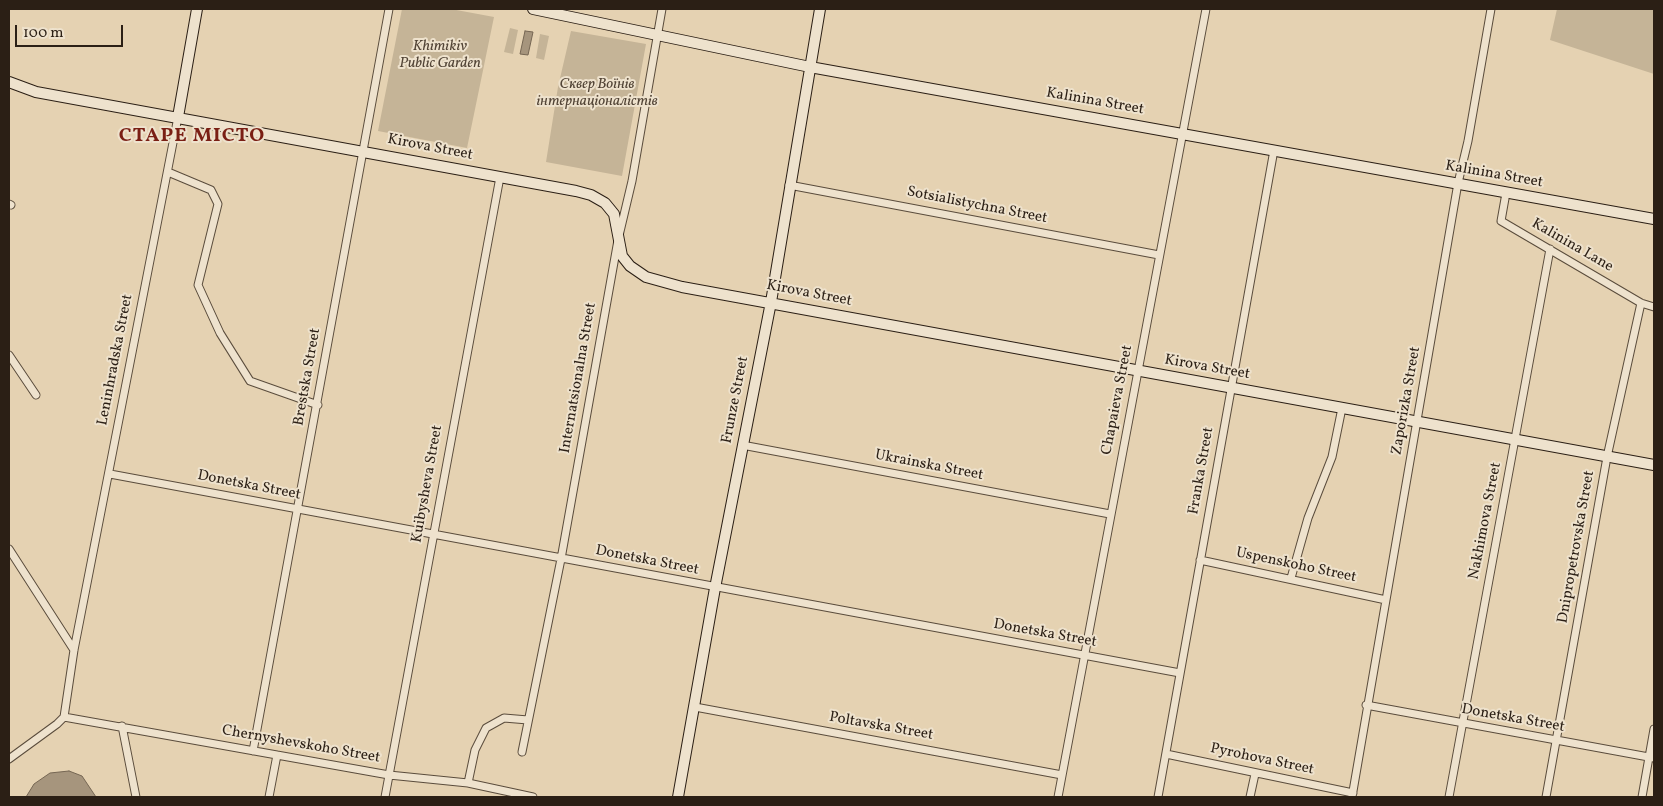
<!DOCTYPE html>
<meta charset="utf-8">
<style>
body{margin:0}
#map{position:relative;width:1663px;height:806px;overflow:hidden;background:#e5d2b2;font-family:Vollkorn,serif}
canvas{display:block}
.frame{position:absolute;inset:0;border:10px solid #2b1f15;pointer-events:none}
.scale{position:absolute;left:15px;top:25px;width:108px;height:22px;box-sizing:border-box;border:2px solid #2b1f15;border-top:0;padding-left:6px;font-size:15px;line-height:18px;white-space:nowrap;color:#2b1f15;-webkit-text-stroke:4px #eee2cd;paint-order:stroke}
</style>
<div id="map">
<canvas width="1663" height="806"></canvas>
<div class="frame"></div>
<div class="scale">100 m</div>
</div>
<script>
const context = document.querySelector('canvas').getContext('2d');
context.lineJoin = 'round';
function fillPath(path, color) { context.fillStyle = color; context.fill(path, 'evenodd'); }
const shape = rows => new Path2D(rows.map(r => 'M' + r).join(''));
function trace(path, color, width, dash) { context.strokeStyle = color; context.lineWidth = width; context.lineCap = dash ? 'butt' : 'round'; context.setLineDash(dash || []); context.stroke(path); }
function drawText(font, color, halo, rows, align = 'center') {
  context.font = font + ' Vollkorn,serif'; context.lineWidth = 4; context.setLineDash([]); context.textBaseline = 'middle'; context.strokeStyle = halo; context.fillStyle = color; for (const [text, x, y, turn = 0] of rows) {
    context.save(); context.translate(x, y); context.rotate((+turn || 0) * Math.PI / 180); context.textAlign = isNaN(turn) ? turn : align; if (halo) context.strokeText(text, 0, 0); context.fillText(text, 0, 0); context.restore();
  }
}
const green = shape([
 [402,9,451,9,494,17,467,148,378,131],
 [1557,9,1654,9,1654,74,1550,40],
 [510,28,518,30,513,54,504,52],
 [571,31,646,44,622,176,546,162,558,87],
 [540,34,549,36,544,60,536,58]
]);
const water = shape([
 [525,31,533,32,528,55,520,54,525,31],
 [69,771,82,776,96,797,26,797,34,784,50,773,69,771]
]);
const street = shape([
 [168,172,211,190,218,204,198,285,220,333,250,381,318,405],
 [789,185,1159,255],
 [1506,193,1501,221,1641,303,1654,307],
 [9,204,11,205],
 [9,355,36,395],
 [742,445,1110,514],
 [110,474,1180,673],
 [9,549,74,650],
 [1200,560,1386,600],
 [1291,578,1308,518,1332,457,1342,408],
 [1366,705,1654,758],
 [695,707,1062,775],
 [64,717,74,650,178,117],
 [64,717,389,775,468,783,533,797],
 [122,726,136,797],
 [253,751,389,9],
 [522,752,561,559,618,240,632,181,662,9],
 [1166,754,1353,793],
 [9,759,57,724,64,717],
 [468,783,475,750,486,728,504,718,528,720],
 [269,797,277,755],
 [385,797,500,177],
 [1058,797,1206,9],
 [1158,797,1274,150],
 [1250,797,1255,774],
 [1352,797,1458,183,1468,141,1491,9],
 [1449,797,1550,249],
 [1546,797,1607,457,1641,303],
 [1642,797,1654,729]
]);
const secondary = shape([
 [533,9,810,67,1654,219],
 [9,82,36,92,576,191,591,195,605,203,614,214,622,256,630,266,646,277,682,287,1654,465],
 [178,117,197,9],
 [678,797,715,588,771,302,820,9]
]);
const parkNames = [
 ["Khimikiv",440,47],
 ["Public Garden",440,64],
 ["Сквер Воїнів",597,85],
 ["інтернаціоналістів",597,102]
];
const streetNames = [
 ["Kalinina Street",1095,102,10],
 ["Kirova Street",430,148,11],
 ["Kalinina Street",1494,175,10],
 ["Sotsialistychna Street",977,206,11],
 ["Kalinina Lane",1572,246,30],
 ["Kirova Street",809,294,11],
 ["Leninhradska Street",116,360,-79],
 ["Kirova Street",1207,368,10],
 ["Brestska Street",308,377,-80],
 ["Internatsionalna Street",579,378,-80],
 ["Frunze Street",736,400,-79],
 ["Chapaieva Street",1118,400,-79],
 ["Zaporizka Street",1407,401,-80],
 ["Ukrainska Street",929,466,11],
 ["Franka Street",1202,471,-80],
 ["Kuibysheva Street",428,484,-80],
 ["Donetska Street",249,486,11],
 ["Nakhimova Street",1486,521,-79],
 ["Dnipropetrovska Street",1577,547,-80],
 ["Donetska Street",647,561,11],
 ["Uspenskoho Street",1296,566,12],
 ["Donetska Street",1045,634,10],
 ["Donetska Street",1513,719,10],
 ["Poltavska Street",881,727,10],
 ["Chernyshevskoho Street",301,745,10],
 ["Pyrohova Street",1262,760,12]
];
const districtNames = [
 ["СТАРЕ МІСТО",192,137]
];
fillPath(green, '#c5b497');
fillPath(water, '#a6957d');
trace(water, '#756653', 1);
trace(street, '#5a4c3c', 9);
trace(secondary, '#2b1f15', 12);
trace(street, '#eee2cd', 7);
trace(secondary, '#eee2cd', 10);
drawText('italic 15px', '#524436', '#eee2cd', parkNames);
drawText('15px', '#2b1f15', '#eee2cd', streetNames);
context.letterSpacing = '1px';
drawText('bold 20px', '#7a1f14', '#eee2cd', districtNames);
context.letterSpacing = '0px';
</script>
